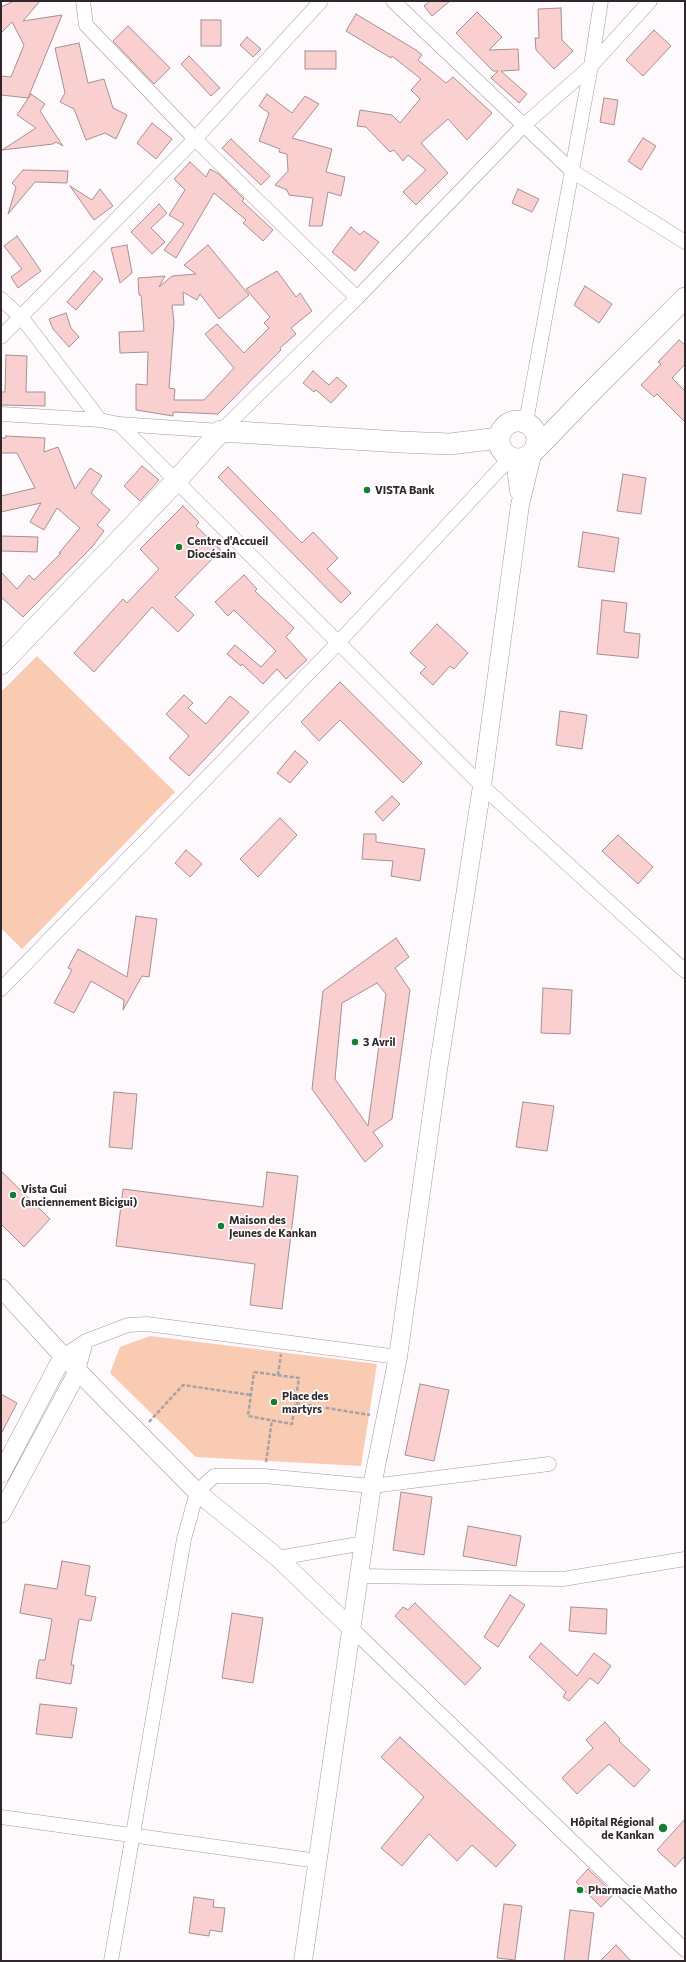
<!DOCTYPE html>
<meta charset="utf-8">
<style>
body{margin:0}
#map{position:relative;width:686px;height:1962px;overflow:hidden;background:#fef9fc;font-family:Commissioner,sans-serif}
canvas{display:block}
.frame{position:absolute;inset:0;border:2px solid #2f272b;pointer-events:none}
</style>
<div id="map">
<canvas width="686" height="1962"></canvas>
<div class="frame"></div>
</div>
<script>
const context = document.querySelector('canvas').getContext('2d');
context.lineJoin = 'round';
function fillPath(path, color) { context.fillStyle = color; context.fill(path, 'evenodd'); }
const shape = rows => new Path2D(rows.map(r => 'M' + r).join(''));
function trace(path, color, width, dash) { context.strokeStyle = color; context.lineWidth = width; context.lineCap = dash ? 'butt' : 'round'; context.setLineDash(dash || []); context.stroke(path); }
function drawText(font, color, halo, rows, align = 'center') {
  context.font = font + ' Commissioner,sans-serif'; context.lineWidth = 3.5; context.setLineDash([]); context.textBaseline = 'middle'; context.strokeStyle = halo; context.fillStyle = color; for (const [text, x, y, turn = 0] of rows) {
    context.save(); context.translate(x, y); context.rotate((+turn || 0) * Math.PI / 180); context.textAlign = isNaN(turn) ? turn : align; if (halo) context.strokeText(text, 0, 0); context.fillText(text, 0, 0); context.restore();
  }
}
const green = shape([
 [37,656,175,792,22,949,1,928,1,692],
 [150,1336,377,1364,361,1466,196,1457,110,1373,120,1347]
]);
const building = shape([
 [14,1,40,1,23,21,62,15,28,98,1,95,1,76,11,77,24,45,12,22,1,33,1,7,14,1],
 [430,1,450,1,432,16,424,6,430,1],
 [561,8,562,40,573,51,554,69,536,50,535,38,539,38,538,9,561,8],
 [477,12,502,37,489,50,518,49,519,70,501,71,527,94,519,103,491,78,498,71,493,71,456,33,477,12],
 [356,14,416,50,422,55,418,60,446,83,453,77,492,113,467,140,448,119,421,143,448,173,416,205,403,192,426,170,408,155,403,161,394,150,390,152,366,127,357,126,360,110,392,115,400,123,420,99,411,90,421,79,392,56,391,58,346,31,356,14],
 [201,20,221,20,221,46,201,46,201,20],
 [128,26,170,68,154,84,113,41,128,26],
 [654,30,671,46,643,76,626,60,654,30],
 [247,37,261,49,253,57,240,45,247,37],
 [79,43,88,83,104,79,113,108,127,115,116,139,105,133,86,140,74,109,60,102,65,93,55,48,79,43],
 [305,51,336,51,336,69,305,69,305,51],
 [189,56,220,88,211,96,181,64,189,56],
 [31,94,45,104,40,111,63,146,56,142,53,144,2,150,36,128,17,115,31,94],
 [267,94,292,113,305,96,319,104,292,138,332,149,326,172,345,177,341,196,328,192,322,226,309,226,313,198,289,195,287,190,275,185,288,171,287,154,279,152,280,149,259,141,269,113,259,106,267,94],
 [604,98,618,100,614,125,600,122,604,98],
 [152,123,172,139,156,159,137,143,152,123],
 [643,138,656,146,641,170,628,161,643,138],
 [231,139,270,176,261,185,222,148,231,139],
 [190,162,206,177,210,169,219,174,244,199,242,201,273,230,263,241,243,223,246,220,214,193,176,258,164,250,184,224,169,215,185,190,174,179,190,162],
 [23,170,68,171,67,183,35,182,8,214,16,187,12,183,23,170],
 [70,186,92,200,100,189,113,206,94,220,70,186],
 [518,189,539,199,532,212,512,203,518,189],
 [159,204,167,213,151,228,165,242,152,254,131,232,159,204],
 [351,227,360,235,364,231,379,242,355,271,332,252,351,227],
 [17,236,41,271,18,288,11,277,22,269,4,246,17,236],
 [127,245,132,273,120,283,111,248,127,245],
 [208,245,249,295,219,319,200,294,197,300,183,292,184,305,172,305,174,322,169,388,175,389,174,400,204,400,234,368,205,334,217,324,244,353,269,328,264,323,270,317,246,289,277,271,296,297,300,293,312,311,291,328,296,334,280,348,281,350,218,414,173,412,173,416,136,410,136,384,147,385,148,352,120,353,119,332,144,331,141,295,139,295,138,278,165,276,159,287,172,276,196,274,184,265,208,245],
 [94,271,103,279,76,310,67,302,94,271],
 [585,286,612,304,599,323,574,305,585,286],
 [66,313,71,328,79,337,69,347,53,329,49,319,66,313],
 [679,340,685,345,685,364,672,378,685,391,685,422,657,394,654,397,641,385,661,364,658,362,679,340],
 [6,355,27,356,26,392,45,392,45,406,1,405,1,392,5,392,6,355],
 [313,371,329,385,337,377,347,386,331,403,316,390,314,392,303,383,313,371],
 [6,436,45,438,44,452,58,447,75,489,90,468,102,476,91,493,110,510,97,525,104,531,92,547,23,617,1,597,1,572,17,589,29,575,34,580,61,553,59,553,80,528,57,508,44,530,30,522,41,503,1,512,1,496,35,488,17,453,1,453,1,438,6,438,6,436],
 [142,466,159,480,140,501,124,486,142,466],
 [228,467,302,543,313,532,338,558,327,569,351,593,341,603,218,477,228,467],
 [623,474,646,478,641,514,617,511,623,474],
 [183,506,199,522,196,526,221,550,175,597,194,615,178,632,152,607,94,672,74,653,123,599,127,603,159,569,140,549,183,506],
 [583,532,619,538,614,572,578,567,583,532],
 [1,536,38,537,37,552,1,551,1,536],
 [244,575,257,589,255,591,294,628,286,637,307,660,286,679,277,669,263,684,242,664,241,666,227,654,235,645,261,667,276,651,234,610,228,616,215,602,244,575],
 [602,600,627,603,624,632,640,634,638,658,597,654,602,600],
 [437,624,468,653,454,669,450,666,433,685,420,673,426,667,410,653,437,624],
 [340,682,422,763,403,783,340,720,319,741,301,722,340,682],
 [184,695,193,703,188,708,206,724,230,696,249,712,189,776,169,758,189,736,166,714,184,695],
 [560,711,587,715,582,749,556,745,560,711],
 [295,751,308,762,290,783,277,773,295,751],
 [392,796,400,804,383,821,375,812,392,796],
 [280,818,297,835,258,877,240,859,280,818],
 [364,834,376,834,376,842,425,849,420,881,391,876,393,861,362,859,364,834],
 [618,835,653,867,638,884,602,851,618,835],
 [186,850,202,864,190,877,175,863,186,850],
 [136,916,157,919,149,977,142,976,123,1010,124,1000,91,981,74,1013,54,1003,72,970,68,968,78,949,127,977,136,916],
 [396,938,409,957,395,968,410,990,392,1119,373,1132,383,1146,365,1162,312,1089,323,991,396,938],
 [377,983,386,994,368,1126,335,1079,342,1003,377,983],
 [543,988,572,990,570,1034,541,1033,543,988],
 [114,1092,137,1094,132,1149,109,1147,114,1092],
 [523,1102,554,1106,547,1151,516,1147,523,1102],
 [1,1171,50,1219,24,1247,1,1224,1,1171],
 [267,1172,298,1176,282,1309,250,1305,255,1264,116,1246,123,1189,263,1207,267,1172],
 [420,1384,449,1390,434,1461,405,1455,420,1384],
 [1,1394,17,1403,1,1434,1,1394],
 [401,1492,432,1497,424,1555,393,1550,401,1492],
 [468,1526,521,1536,516,1566,463,1556,468,1526],
 [62,1561,90,1566,85,1595,96,1597,91,1621,79,1619,71,1665,74,1665,71,1684,36,1678,39,1660,45,1660,52,1619,20,1613,25,1584,57,1589,62,1561],
 [510,1595,525,1605,498,1647,484,1637,510,1595],
 [415,1603,481,1668,465,1685,395,1616,403,1607,408,1610,415,1603],
 [571,1607,607,1609,606,1634,569,1631,571,1607],
 [232,1613,263,1618,253,1683,222,1678,232,1613],
 [541,1643,577,1676,594,1653,611,1666,598,1684,590,1678,569,1701,563,1697,566,1692,529,1657,541,1643],
 [40,1704,77,1708,72,1738,36,1734,40,1704],
 [605,1722,620,1739,619,1741,650,1770,634,1787,609,1764,577,1794,562,1778,593,1748,586,1740,605,1722],
 [400,1737,516,1845,496,1867,472,1845,457,1861,429,1834,402,1866,381,1848,424,1797,381,1757,400,1737],
 [685,1819,685,1856,675,1867,657,1850,685,1819],
 [588,1869,614,1894,601,1907,576,1882,588,1869],
 [194,1897,214,1900,213,1907,225,1908,222,1932,210,1930,209,1936,189,1933,194,1897],
 [504,1904,522,1906,515,1960,497,1958,504,1904],
 [570,1910,594,1913,588,1961,564,1961,570,1910],
 [616,1945,631,1961,600,1961,616,1945]
]);
const path = shape([
 [254,1372,299,1378,292,1424,248,1416,254,1372],
 [278,1375,281,1354],
 [296,1403,370,1415],
 [149,1422,183,1385,251,1395],
 [266,1462,272,1420]
]);
const minor = shape([
 [83,1,86,25,195,139,357,298],
 [393,1,572,171,685,242],
 [1,299,22,318,100,420],
 [1,337,195,139,321,1],
 [1,414,100,420,119,424,221,431,357,298,523,126,591,66,601,1],
 [526,422,591,66,650,1],
 [119,424,482,786,685,971],
 [1,989,337,644,510,458],
 [63,1356,86,1341,128,1325,147,1324,398,1357],
 [78,1371,86,1341],
 [278,1558,364,1543],
 [359,1576,563,1579,685,1559],
 [351,1628,685,1950],
 [1,1817,318,1861],
 [111,1961,184,1539,197,1492,214,1476,264,1476,372,1486,549,1464]
]);
const major = shape([
 [515,460,519,491],
 [1,1288,63,1356,197,1492,278,1558,351,1628],
 [1,1474,63,1356],
 [1,1514,78,1371],
 [303,1961,372,1486,398,1357,438,1070,482,786,520,505,532,455]
]);
const highway = shape([
 '499 440a19 19 0 1 1 38 0a19 19 0 1 1-38 0Z',
 [535,450,597,386,685,298],
 [1,664,176,481,221,431,400,442,450,444,499,438]
]);
const markers = [
 [367,490,4,"#147e33"],
 [179,547,4,"#147e33"],
 [355,1042,4,"#147e33"],
 [13,1195,4,"#147e33"],
 [221,1226,4,"#147e33"],
 [274,1402,4,"#147e33"],
 [663,1828,5,"#147e33"],
 [580,1890,4,"#147e33"]
];
const poiNames = [
 ["VISTA Bank",375,490],
 ["Centre d'Accueil",187,541],
 ["Diocésain",187,554],
 ["3 Avril",363,1042],
 ["Vista Gui",21,1189],
 ["(anciennement Bicigui)",21,1202],
 ["Maison des",229,1220],
 ["Jeunes de Kankan",229,1233],
 ["Place des",282,1396],
 ["martyrs",282,1409],
 ["Hôpital Régional",654,1822,"right"],
 ["de Kankan",654,1835,"right"],
 ["Pharmacie Matho",588,1890]
];
fillPath(green, '#f9cbb2');
fillPath(building, '#f9cfcf');
trace(building, '#a79091', 1);
trace(minor, '#a9959f', 15);
trace(major, '#a9959f', 19);
trace(highway, '#a9959f', 22);
trace(path, '#a7a1a4', 2.5, [4, 2]);
trace(minor, '#fff', 14);
trace(major, '#fff', 18);
trace(highway, '#fff', 21);
for (const [x, y, r, color] of markers) { const dot = new Path2D(); dot.arc(x, y, r, 0, 2 * Math.PI); context.fillStyle = color; context.fill(dot); trace(dot, '#fff', 1.5); }
drawText('bold 11px', '#2f272b', '#fff', poiNames, 'left');
</script>
